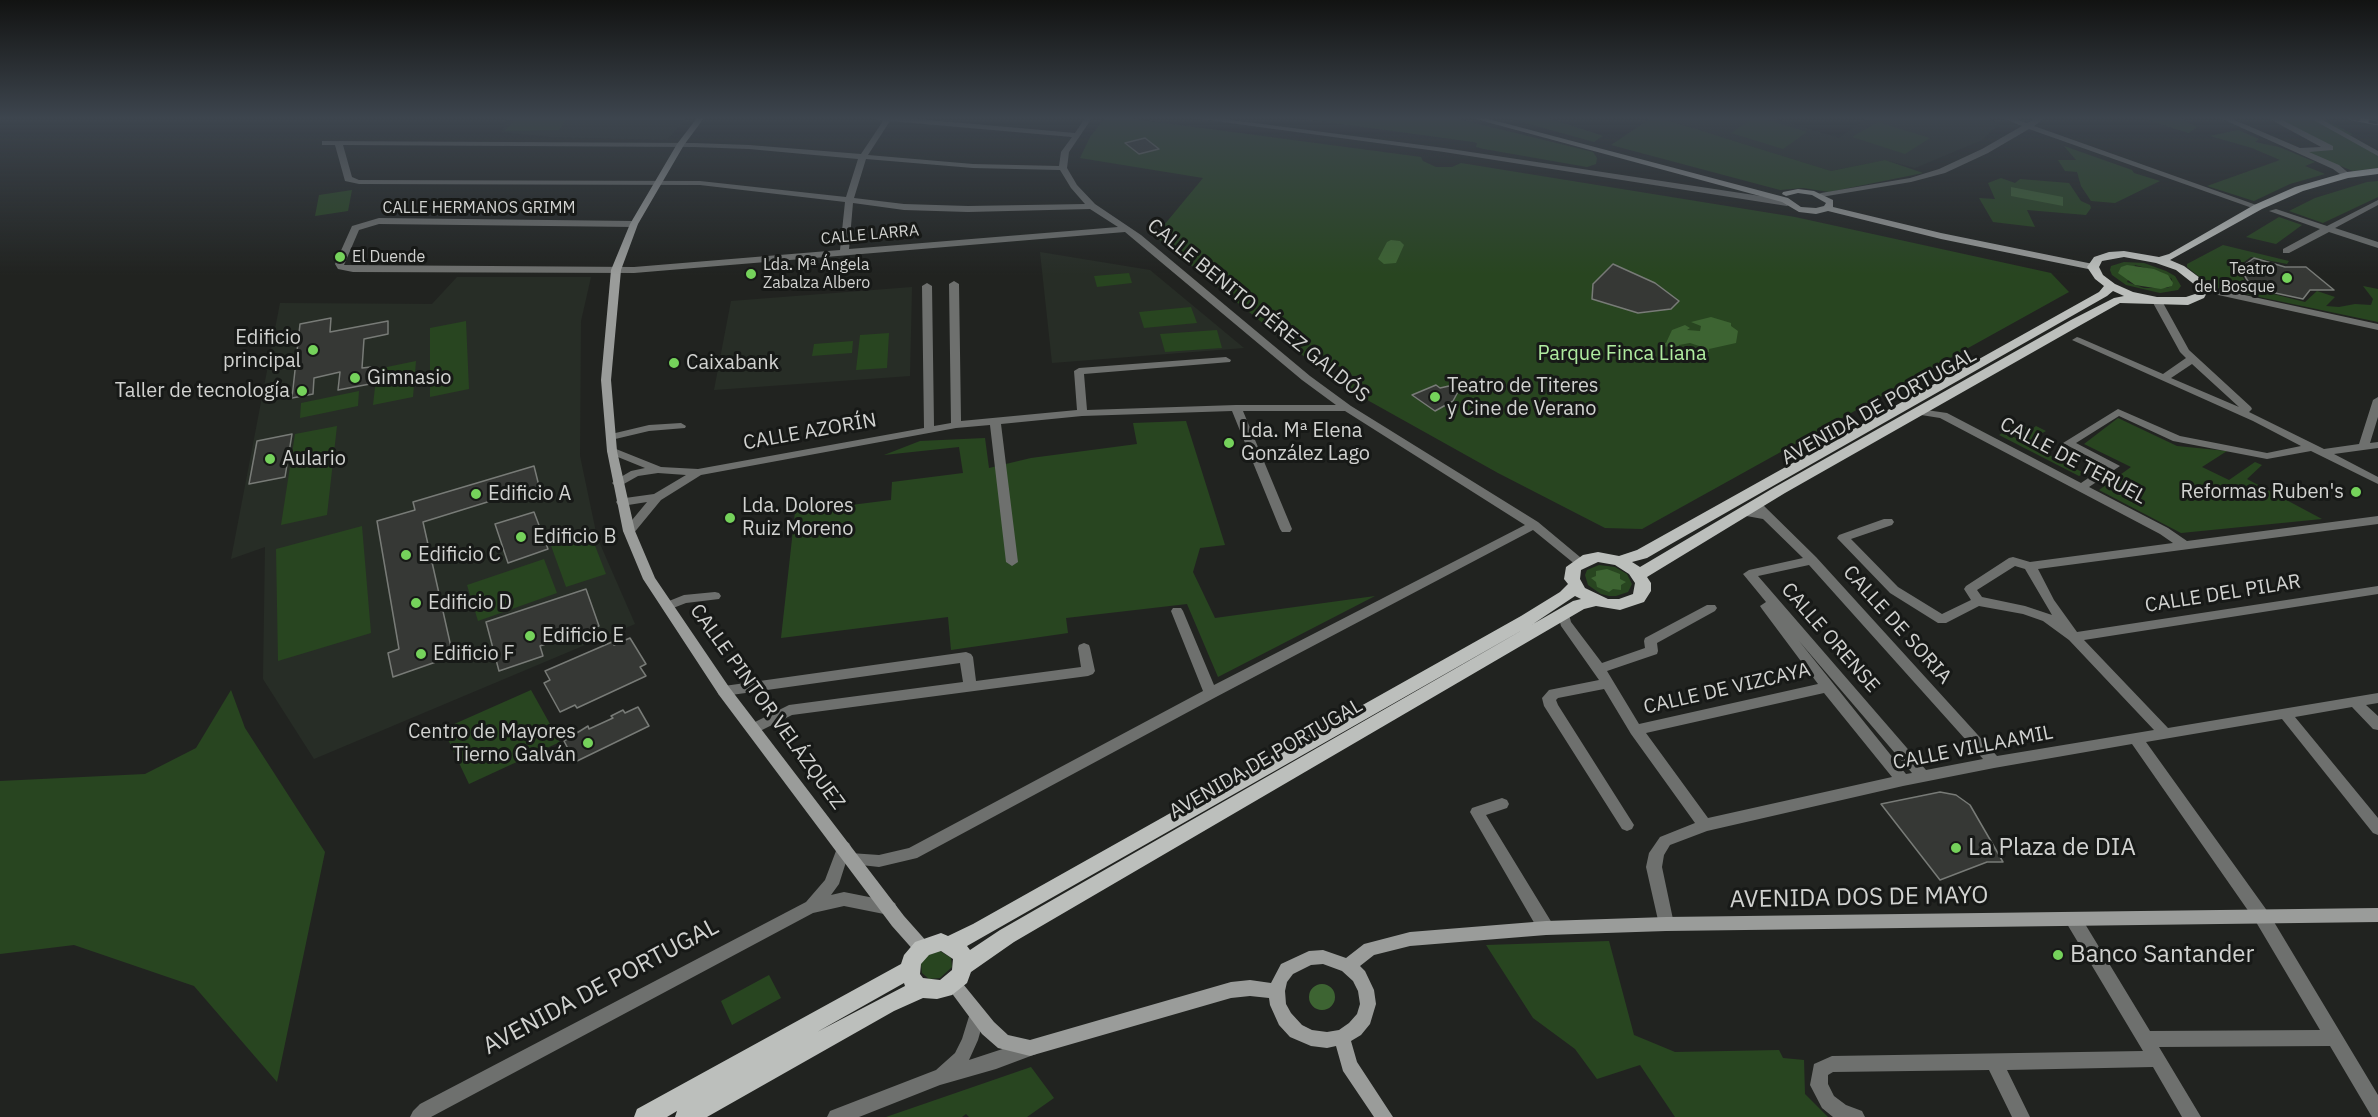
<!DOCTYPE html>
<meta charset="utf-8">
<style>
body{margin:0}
canvas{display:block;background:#212320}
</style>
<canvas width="2378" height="1117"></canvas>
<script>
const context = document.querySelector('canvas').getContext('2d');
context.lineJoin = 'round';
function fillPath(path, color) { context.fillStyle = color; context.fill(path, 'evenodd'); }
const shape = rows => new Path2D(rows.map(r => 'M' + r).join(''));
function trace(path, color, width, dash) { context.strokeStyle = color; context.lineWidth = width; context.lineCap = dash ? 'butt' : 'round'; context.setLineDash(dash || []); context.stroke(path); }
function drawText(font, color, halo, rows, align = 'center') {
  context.font = font + ' "IBM Plex Sans",sans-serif'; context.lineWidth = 6; context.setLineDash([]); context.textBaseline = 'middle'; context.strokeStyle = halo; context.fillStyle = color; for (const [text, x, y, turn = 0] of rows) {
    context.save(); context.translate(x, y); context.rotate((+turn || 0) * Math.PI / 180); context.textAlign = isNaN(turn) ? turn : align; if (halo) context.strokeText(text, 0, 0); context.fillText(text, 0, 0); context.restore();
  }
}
const built = shape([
 [507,118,686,118,667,140,551,137,502,132],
 [1660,118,1772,118,1839,138,1867,118,1988,118,1999,124,1982,140,1915,168,1885,160,1831,171],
 [1040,252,1150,270,1244,348,1052,363],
 [457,277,591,277,581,321,580,456,597,537,635,624,314,759,263,679,265,547,231,559,280,303,432,304],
 [912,287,910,376,714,390,731,301]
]);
const green = shape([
 [516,118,567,118,559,130,505,131],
 [1105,118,1127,118,1421,157,1423,161,1436,167,1452,167,1461,163,1795,217,2051,273,2069,292,1642,529,1605,528,1498,473,1344,387,1353,381,1352,375,1346,369,1335,365,1317,367,1155,236,1203,178,1080,158,1090,137],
 [1298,118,1454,118,1593,152,1597,158,1596,164,1587,167,1484,149,1476,147,1477,143,1473,142],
 [1507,118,1548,118,1603,136,1594,142],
 [1651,118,1660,118,1831,171,1885,160,1923,173,1829,192,1803,188,1780,190,1611,145],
 [1753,118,1762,118,1807,132,1783,149,1731,133],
 [2148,118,2181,118,2197,127,2189,133,2150,121],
 [2275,118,2325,119,2352,134,2349,137,2378,156,2378,168,2353,171,2303,151,2332,148],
 [1878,122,1930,138,1905,154,1852,137],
 [2238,130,2259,139,2255,142,2279,147,2315,162,2305,166,2325,174,2290,184,2254,201,2207,186,2280,160,2252,148,2210,136],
 [2064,146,2132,170,2134,173,2160,181,2115,203,2091,201,2081,186,2077,172,2065,171,2058,160,2076,160],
 [2001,178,2015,183,2020,179,2069,183,2081,201,2090,205,2091,208,2086,215,2027,210,2035,227,1993,222,1979,198,1995,199,1988,183],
 [2378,181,2378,197,2323,223,2289,211,2315,198,2367,182],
 [352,190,348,211,315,216,319,195],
 [2279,217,2302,225,2276,244,2246,237],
 [2223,245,2289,261,2287,264,2251,257,2237,267,2249,288,2305,302,2317,291,2335,297,2326,306,2339,307,2355,304,2371,305,2373,299,2363,286,2378,289,2378,322,2212,287,2187,267,2187,264],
 [2124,262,2144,263,2166,271,2175,276,2181,286,2178,290,2160,293,2126,285,2112,275,2110,270,2111,266],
 [2135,265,2161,272,2172,279,2171,286,2167,288,2144,288,2127,282],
 [1129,273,1132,283,1097,287,1094,276],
 [1191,307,1197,323,1144,328,1139,312],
 [466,321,469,389,430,397,430,328],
 [1217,330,1222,348,1165,352,1160,334],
 [889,333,887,368,856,370,860,335],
 [853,341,852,353,812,356,814,344],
 [416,361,413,397,373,405,377,369],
 [359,391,358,406,300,418,301,403],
 [2118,418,2177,446,2227,451,2202,467,2229,480,2255,462,2262,465,2247,479,2322,519,2181,533,2099,490,2131,467,2084,444],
 [1186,421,1225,545,1200,548,1193,572,1215,618,1375,596,1218,677,1187,604,1066,618,1068,633,951,650,948,617,781,638,795,512,891,500,892,482,963,473,959,447,884,455,920,441,985,438,989,468,1031,458,1137,444,1133,423],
 [2018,423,2031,430,2036,426,2046,431,2027,442,2006,431],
 [337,426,327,515,281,525,295,434],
 [2004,432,2084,473,2079,476,1999,435],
 [362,526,371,633,278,661,276,549],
 [589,530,606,574,566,587,550,543],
 [544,559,557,593,478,621,467,585],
 [1599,565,1615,567,1627,574,1632,584,1628,592,1616,596,1609,596,1601,594,1588,585,1585,575,1587,570],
 [231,690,245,728,325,852,277,1082,194,986,74,945,0,954,0,781,145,774,196,748],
 [531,690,560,742,469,784,443,729],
 [1609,941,1634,1035,1675,1052,1779,1050,1783,1058,1804,1060,1805,1094,1828,1117,1675,1117,1640,1065,1597,1079,1575,1049,1533,1018,1486,945],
 [940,951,951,958,952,967,940,978,929,979,922,973,921,964,926,956],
 [769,975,781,998,732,1025,721,1001],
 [1031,1067,1054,1098,1027,1117,969,1117,966,1114,962,1117,886,1117]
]);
const water = shape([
 [2011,187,2063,197,2063,206,2011,196],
 [1391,240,1400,241,1404,245,1396,263,1384,264,1378,259,1387,242],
 [2127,265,2154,269,2168,275,2173,283,2172,286,2161,289,2135,285,2118,273,2121,267],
 [1711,317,1731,323,1731,326,1738,331,1736,343,1709,349,1709,352,1703,352,1699,346,1690,343,1679,345,1678,348,1662,346,1662,343,1666,343,1672,330,1685,325,1690,328,1687,330,1700,331,1701,326,1691,322],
 [1607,569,1620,574,1620,579,1626,582,1621,585,1621,590,1613,589,1609,592,1597,587,1596,582,1591,578,1596,576,1596,571],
 '1309 997a13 13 0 1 1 26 0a13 13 0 1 1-26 0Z'
]);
const building = shape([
 [1145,138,1159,149,1139,154,1125,143,1145,138],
 [2254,258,2285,267,2306,267,2334,290,2310,290,2303,299,2252,288,2240,268,2254,258],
 [1613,264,1655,283,1679,301,1671,309,1638,313,1592,299,1593,284,1613,264],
 [331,318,330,332,388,321,388,334,364,339,362,368,371,367,370,384,338,390,340,372,314,378,313,394,292,398,300,324,331,318],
 [1436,385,1440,388,1449,386,1460,388,1453,401,1435,411,1412,395,1436,385],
 [292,434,285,477,249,484,257,441,292,434],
 [534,466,539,486,423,522,453,656,393,677,388,653,399,649,377,521,415,510,413,502,534,466],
 [534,512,548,549,508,563,495,524,534,512],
 [586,589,599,626,540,646,543,656,499,671,486,622,586,589],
 [630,638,646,664,640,667,646,676,577,708,575,705,560,712,544,683,550,680,545,671,612,642,614,645,630,638],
 [638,707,649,726,575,762,564,741,588,726,589,729,613,718,611,716,623,710,625,713,638,707],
 [1940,792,1956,795,1970,805,2003,862,1987,862,1940,880,1881,804,1940,792]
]);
const street = shape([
 [873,118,907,118,1075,133,1085,118,1092,118,1069,152,1067,168,1077,185,1095,204,1141,235,1310,376,1351,406,1538,522,1586,562,1580,566,1576,565,1533,530,1216,697,917,858,879,867,852,864,846,862,839,884,831,895,844,892,889,901,895,903,897,908,895,913,889,915,844,906,813,913,431,1117,410,1117,413,1111,420,1104,806,902,825,880,839,843,844,841,849,843,851,847,850,853,879,855,909,848,1203,691,1171,611,1173,608,1181,608,1183,611,1214,685,1525,525,1345,411,1243,411,1292,529,1290,532,1282,532,1280,529,1232,411,1082,416,1001,424,1018,562,1012,566,1006,562,990,425,956,428,701,475,661,500,633,534,629,535,623,531,647,502,622,506,618,505,616,502,618,499,654,494,686,475,658,473,638,476,622,485,614,485,612,483,614,481,631,471,645,468,608,453,607,451,608,449,616,449,661,467,698,469,924,428,922,286,927,283,932,286,934,426,951,423,949,284,954,281,959,284,961,421,1077,410,1074,371,1079,368,1226,357,1231,360,1230,362,1084,374,1087,410,1236,405,1336,405,1302,380,1125,232,634,273,353,272,338,269,335,264,352,226,379,218,634,221,638,224,634,227,379,224,359,230,344,265,634,267,840,250,845,202,700,185,359,184,345,181,335,145,322,145,322,141,694,143,749,145,861,154,883,121,873,118],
 [890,121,1072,137,1061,152,1059,166,973,164,868,155,890,121],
 [343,145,694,147,749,149,858,159,846,197,700,181,359,180,352,177,343,145],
 [866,159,973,168,1060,170,1071,188,1085,204,968,206,904,204,854,198,866,159],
 [853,203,904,210,968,212,1090,209,1118,227,849,249,853,203],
 [1193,118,1217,118,1444,148,1787,200,1791,203,1787,206,1444,152,1193,118],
 [2002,118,2013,118,2027,123,2036,118,2045,118,2034,126,2262,207,2255,209,2029,129,1988,153,1945,173,1911,182,1821,197,1817,195,1821,193,1910,178,1939,169,1982,149,2022,126,2002,118],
 [2220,118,2230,118,2300,148,2321,147,2268,118,2278,118,2333,146,2333,150,2309,152,2339,165,2351,175,2344,177,2333,169,2220,118],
 [2310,118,2319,118,2378,151,2378,156,2310,118],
 [2378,200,2378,205,2335,228,2378,242,2378,248,2329,232,2289,253,2283,253,2283,249,2320,229,2269,211,2276,209,2327,226,2378,200],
 [2203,286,2378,324,2378,330,2200,291,2200,287,2203,286],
 [2157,298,2162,301,2189,350,2251,407,2252,409,2249,412,2324,449,2359,444,2373,400,2378,397,2378,417,2370,443,2378,442,2378,448,2334,454,2378,477,2378,484,2311,451,2267,459,2173,441,2119,416,2076,443,2120,466,2089,487,2168,528,2187,541,2378,516,2378,524,2038,569,2054,600,2077,632,2378,586,2378,594,2084,640,2168,728,2378,693,2378,703,2366,705,2378,716,2378,730,2373,729,2352,707,2295,717,2378,818,2378,835,2373,833,2282,719,2146,742,2268,912,2378,1095,2378,1117,2372,1117,2330,1046,2159,1047,2201,1117,2182,1117,2153,1067,2007,1070,2030,1117,2012,1117,1989,1070,1833,1072,1828,1075,1828,1084,1834,1096,1846,1105,1862,1111,1865,1117,1833,1117,1822,1108,1810,1085,1814,1064,1832,1056,2143,1051,2067,924,2065,919,2067,914,2073,912,2079,914,2150,1031,2320,1030,2256,922,2132,744,1994,768,1903,786,1707,831,1670,845,1664,855,1662,867,1674,924,1672,929,1666,931,1660,929,1646,867,1649,853,1660,837,1695,823,1631,734,1604,689,1558,698,1556,700,1558,705,1634,825,1632,829,1627,831,1622,829,1544,706,1542,698,1549,690,1599,680,1561,626,1558,614,1560,611,1568,611,1571,622,1602,663,1645,648,1644,641,1645,638,1707,605,1715,605,1717,608,1715,611,1657,643,1658,651,1657,654,1607,671,1639,724,1818,684,1762,609,1760,606,1766,602,1743,574,1749,570,1803,558,1763,519,1741,515,1739,512,1741,509,1754,510,1750,505,1756,501,1760,502,1816,557,1997,756,2154,730,2069,640,2043,621,2023,614,1979,606,1946,623,1938,623,1890,593,1837,538,1839,535,1884,519,1892,519,1894,522,1892,525,1851,539,1898,587,1942,614,1971,600,1964,589,1966,586,2009,558,2013,557,2030,562,2173,543,2160,534,1940,418,1915,414,1914,412,1919,409,1947,413,2081,483,2106,466,2063,443,2118,409,2180,436,2267,453,2301,446,2253,421,2072,340,2077,337,2080,338,2163,374,2186,358,2180,352,2152,301,2157,298],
 [2192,364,2239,407,2171,378,2192,364],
 [1809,565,1983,759,1926,770,1758,576,1809,565],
 [2015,566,2025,569,2052,615,2025,606,1982,597,1977,590,2015,566],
 [1799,641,1912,773,1906,774,1799,641],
 [1824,693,1892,777,1708,818,1646,733,1824,693],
 [681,423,686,426,685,428,649,431,611,440,606,437,607,435,649,425,681,423],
 [715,592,719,593,721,596,719,599,686,603,668,610,662,606,664,603,684,595,715,592],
 [1084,643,1089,645,1090,648,1095,671,1093,674,1088,676,792,715,754,734,749,733,747,729,749,725,789,705,963,682,960,663,724,696,719,695,717,691,719,687,724,686,966,652,971,654,973,657,976,681,1081,667,1078,648,1079,645,1084,643],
 [1502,798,1507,800,1509,804,1507,808,1486,815,1552,923,1554,928,1552,933,1546,935,1540,933,1470,812,1472,808,1502,798],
 [977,1007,983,1010,985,1015,978,1040,969,1060,1030,1040,1036,1042,1039,1048,1036,1054,996,1069,940,1085,859,1117,827,1117,830,1111,936,1070,955,1053,962,1039,971,1010,977,1007]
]);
const secondary = shape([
 [697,118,704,118,684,145,638,224,621,270,611,380,617,451,635,531,655,578,729,687,904,916,928,943,930,948,928,953,922,955,916,953,892,926,719,695,643,579,623,531,607,451,601,380,611,270,630,224,677,144,697,118],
 [1472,118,1485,118,1788,198,1801,207,1816,208,1824,206,1826,203,1812,195,1798,193,1786,196,1782,194,1783,192,1798,189,1814,191,1833,200,1833,207,1941,233,2093,264,2098,267,2093,270,1941,239,1828,211,1816,214,1799,212,1782,202,1472,118],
 [2378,908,2378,922,1666,931,1546,935,1410,946,1374,955,1360,966,1365,971,1374,990,1376,1004,1370,1024,1361,1035,1351,1041,1357,1062,1393,1117,1374,1117,1343,1071,1336,1046,1327,1048,1311,1046,1290,1037,1279,1025,1270,1005,1269,998,1250,996,1231,998,1030,1056,998,1048,982,1034,945,984,947,979,953,977,959,979,994,1022,1008,1035,1030,1040,1231,982,1250,980,1271,983,1281,964,1309,951,1323,950,1346,958,1364,944,1410,932,1546,921,1666,917,2378,908],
 [1323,964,1342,971,1353,981,1358,991,1360,1004,1357,1014,1349,1023,1339,1030,1327,1032,1312,1030,1302,1025,1291,1013,1286,1004,1285,991,1287,982,1293,974,1311,965,1323,964]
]);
const primary = shape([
 [2378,168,2378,174,2348,178,2303,191,2262,209,2170,260,2184,266,2204,281,2209,289,2204,298,2188,305,2120,303,2079,326,1785,493,1647,577,1651,583,1651,591,1644,602,1620,610,1596,606,1584,609,1014,942,971,972,967,983,952,995,937,999,923,998,894,1011,707,1117,675,1117,677,1111,667,1117,634,1117,637,1109,901,964,904,955,915,942,941,933,948,936,973,924,1521,616,1560,592,1568,584,1564,579,1566,567,1583,555,1598,552,1619,556,1637,550,2099,292,2104,286,2095,279,2087,267,2094,257,2109,252,2124,251,2159,257,2169,254,2254,205,2295,187,2347,172,2378,168],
 [2124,257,2156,263,2176,270,2195,285,2197,289,2195,294,2186,297,2157,297,2133,292,2115,284,2103,275,2099,267,2102,261,2124,257],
 [2113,291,2124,296,2114,298,2071,320,1775,487,1640,567,1632,562,1647,558,1671,544,2107,296,2113,291],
 [1598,562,1615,565,1629,574,1635,583,1633,594,1619,599,1608,599,1585,588,1580,579,1581,570,1598,562],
 [1575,596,1581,599,1573,601,1000,930,970,950,967,946,1533,624,1575,596],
 [941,951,953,959,952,970,940,980,923,978,920,974,921,964,929,955,941,951],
 [904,983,905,986,817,1032,904,983]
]);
const rail = shape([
 [2351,118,2378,123]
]);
const markers = [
 [340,257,6,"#75d25b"],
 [751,274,6,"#75d25b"],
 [2287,278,6,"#75d25b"],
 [313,350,6,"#75d25b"],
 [674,363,6,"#75d25b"],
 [355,378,6,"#75d25b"],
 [302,391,6,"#75d25b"],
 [1435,397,6,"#75d25b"],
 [1229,443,6,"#75d25b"],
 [270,459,6,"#75d25b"],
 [2356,492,6,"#75d25b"],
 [476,494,6,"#75d25b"],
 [730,518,6,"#75d25b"],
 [521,537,6,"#75d25b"],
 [406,555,6,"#75d25b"],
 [416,603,6,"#75d25b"],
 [530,636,6,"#75d25b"],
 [421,654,6,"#75d25b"],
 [588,743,6,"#75d25b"],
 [1956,848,6,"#75d25b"],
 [2058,955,6,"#75d25b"]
];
const farStreetnames = [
 ["CALLE HERMANOS GRIMM",479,208],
 ["CALLE LARRA",870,235,-5]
];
const farPoinames = [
 ["El Duende",352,257],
 ["Lda. Mª Ángela",763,265],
 ["Zabalza Albero",763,283],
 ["Teatro",2275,269,"right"],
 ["del Bosque",2275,287,"right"]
];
const streetNames = [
 ["CALLE BENITO PÉREZ GALDÓS",1258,311,39],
 ["AVENIDA DE PORTUGAL",1879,407,-29],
 ["CALLE AZORÍN",810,432,-10],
 ["CALLE DE TERUEL",2073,461,28],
 ["CALLE DEL PILAR",2223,594,-9],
 ["CALLE DE SORIA",1897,625,48],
 ["CALLE ORENSE",1830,638,49],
 ["CALLE DE VIZCAYA",1727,689,-13],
 ["CALLE PINTOR VELÁZQUEZ",767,707,54],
 ["CALLE VILLAAMIL",1973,748,-11],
 ["AVENIDA DE PORTUGAL",1266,759,-30]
];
const poiNames = [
 ["Edificio",301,338,"right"],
 ["principal",301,361,"right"],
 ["Caixabank",686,363],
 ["Gimnasio",367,378],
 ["Teatro de Titeres",1447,386],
 ["y Cine de Verano",1447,409],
 ["Taller de tecnología",290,391,"right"],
 ["Lda. Mª Elena",1241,431],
 ["González Lago",1241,454],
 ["Aulario",282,459],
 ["Reformas Ruben's",2344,492,"right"],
 ["Edificio A",488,494],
 ["Lda. Dolores",742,506],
 ["Ruiz Moreno",742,529],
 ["Edificio B",533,537],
 ["Edificio C",418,555],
 ["Edificio D",428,603],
 ["Edificio E",542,636],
 ["Edificio F",433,654],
 ["Centro de Mayores",576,732,"right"],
 ["Tierno Galván",576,755,"right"]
];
const parkNames = [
 ["Parque Finca Liana",1622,354]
];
const nearPoinames = [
 ["La Plaza de DIA",1968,848],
 ["Banco Santander",2070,955]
];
const nearStreetnames = [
 ["AVENIDA DOS DE MAYO",1859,898,-1],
 ["AVENIDA DE PORTUGAL",601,987,-28]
];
fillPath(built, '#272d26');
fillPath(green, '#284520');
fillPath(water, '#3d6432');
fillPath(building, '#363835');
trace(building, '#787b77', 1.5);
fillPath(street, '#6e706e');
fillPath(secondary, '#9a9c9a');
fillPath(primary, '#bcbfbc');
trace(rail, '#bbbdba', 4.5);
trace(rail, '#171917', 3, [9]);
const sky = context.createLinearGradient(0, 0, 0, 275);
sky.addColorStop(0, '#121312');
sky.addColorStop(0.43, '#3d454e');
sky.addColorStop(1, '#3d454e00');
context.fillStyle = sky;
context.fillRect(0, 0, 2378, 275);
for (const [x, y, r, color] of markers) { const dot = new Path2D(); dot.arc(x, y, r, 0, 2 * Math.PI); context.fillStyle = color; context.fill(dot); trace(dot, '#171917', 2); }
drawText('16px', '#d1d2d0', '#171917', farStreetnames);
drawText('16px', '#d1d2d0', '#171917', farPoinames, 'left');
drawText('20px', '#d1d2d0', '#171917', streetNames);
drawText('20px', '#d1d2d0', '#171917', poiNames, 'left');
drawText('20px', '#b0eca0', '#171917', parkNames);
drawText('24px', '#d1d2d0', '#171917', nearPoinames, 'left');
drawText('24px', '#d1d2d0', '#171917', nearStreetnames);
</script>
